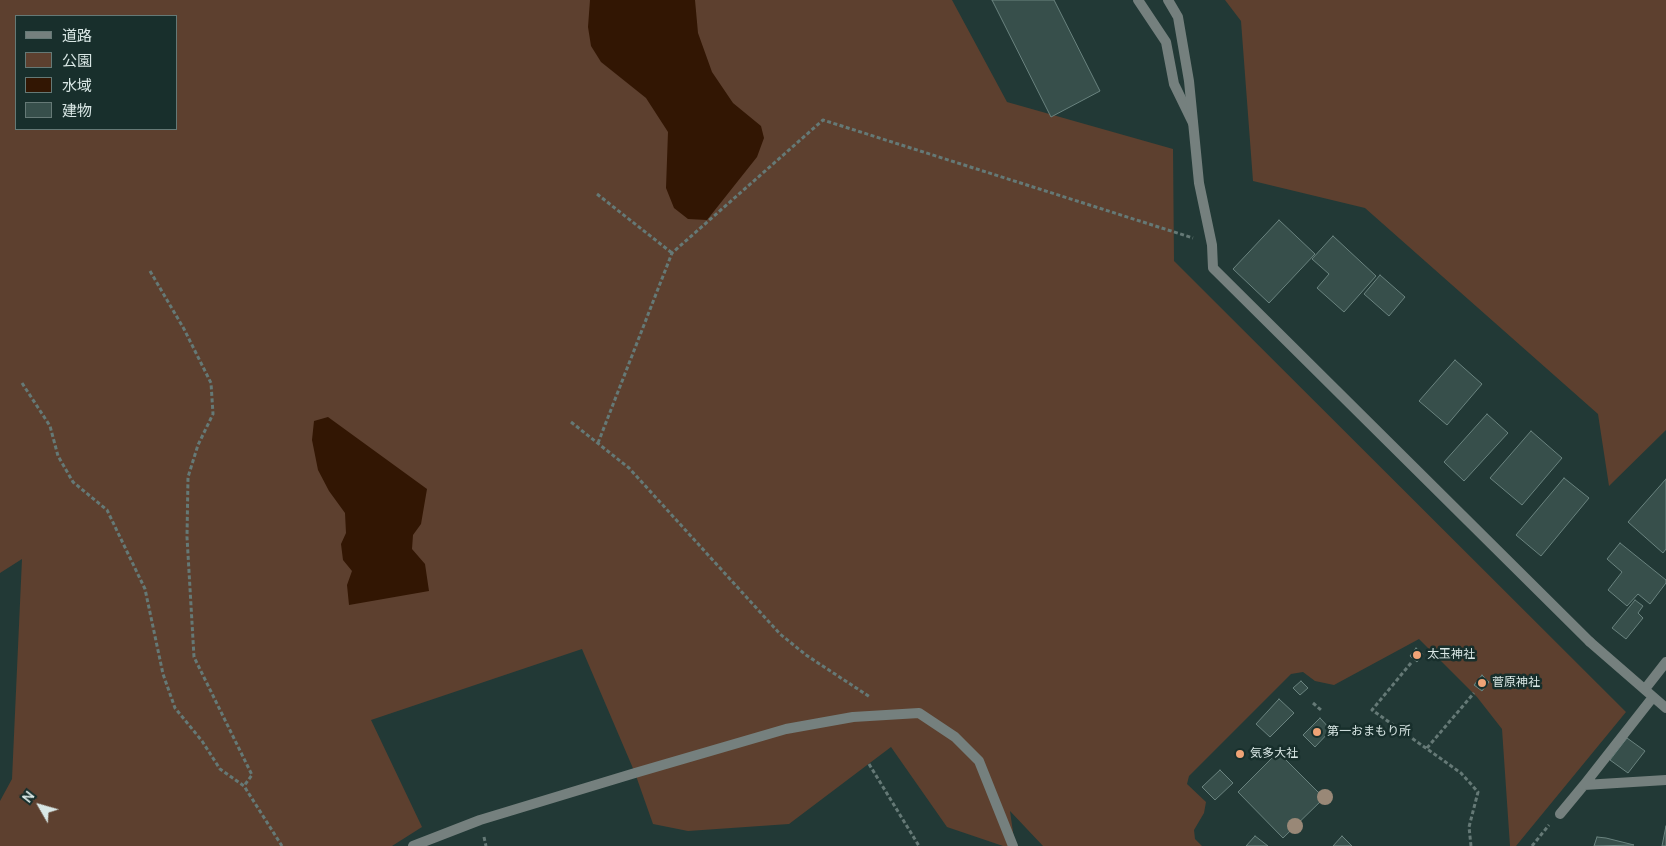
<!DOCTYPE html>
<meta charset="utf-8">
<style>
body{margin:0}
#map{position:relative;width:1666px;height:846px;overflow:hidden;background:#223936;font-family:Manrope,"Noto Sans JP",sans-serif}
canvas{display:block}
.legend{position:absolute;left:15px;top:15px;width:162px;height:115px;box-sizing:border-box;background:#182f2c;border:1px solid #657976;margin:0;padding:6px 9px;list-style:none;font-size:15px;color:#d9e7e5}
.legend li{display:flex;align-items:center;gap:10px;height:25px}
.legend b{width:25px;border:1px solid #657976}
.north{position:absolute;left:15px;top:781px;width:50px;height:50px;-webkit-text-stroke:4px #182f2c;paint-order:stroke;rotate:308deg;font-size:14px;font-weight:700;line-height:20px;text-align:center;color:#d9e7e5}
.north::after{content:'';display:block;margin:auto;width:18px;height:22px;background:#d9e7e5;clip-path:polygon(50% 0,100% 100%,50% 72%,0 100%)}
</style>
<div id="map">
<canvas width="1666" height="846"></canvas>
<ul class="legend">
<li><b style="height:6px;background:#75807e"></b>道路</li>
<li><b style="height:14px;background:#5d402f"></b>公園</li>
<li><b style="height:14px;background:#321603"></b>水域</li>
<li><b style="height:14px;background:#374f4b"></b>建物</li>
</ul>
<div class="north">N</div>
</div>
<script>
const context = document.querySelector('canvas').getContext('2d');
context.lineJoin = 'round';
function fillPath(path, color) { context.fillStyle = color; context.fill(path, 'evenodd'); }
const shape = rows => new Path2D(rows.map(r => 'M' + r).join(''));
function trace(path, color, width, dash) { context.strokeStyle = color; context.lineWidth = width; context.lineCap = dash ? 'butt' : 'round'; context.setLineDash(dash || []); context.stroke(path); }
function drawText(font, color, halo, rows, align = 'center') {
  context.font = font + ' Manrope,"Noto Sans JP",sans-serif'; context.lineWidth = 5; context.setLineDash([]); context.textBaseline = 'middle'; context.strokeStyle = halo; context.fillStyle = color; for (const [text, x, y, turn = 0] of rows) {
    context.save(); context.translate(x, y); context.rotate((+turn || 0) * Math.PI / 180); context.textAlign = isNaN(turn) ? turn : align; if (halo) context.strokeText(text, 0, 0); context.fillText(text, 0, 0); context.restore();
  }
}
const green = shape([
 [0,0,952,0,1007,102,1173,149,1174,261,1626,712,1516,846,1510,846,1502,729,1477,697,1419,639,1334,685,1315,681,1303,672,1291,674,1189,776,1187,784,1206,802,1204,813,1194,830,1195,839,1202,846,1043,846,1010,811,1015,846,1003,846,947,827,891,747,789,824,688,831,653,824,635,773,582,649,371,720,422,827,392,846,0,846,0,801,12,779,22,559,0,573],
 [16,16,176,16,176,129,16,129],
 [1225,0,1666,0,1666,430,1609,486,1598,414,1365,208,1253,181,1241,21]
]);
const water = shape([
 [590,0,695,0,698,33,712,72,733,103,761,126,764,138,757,157,707,220,688,219,674,208,666,188,668,132,646,98,601,62,591,46,588,27],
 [328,417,427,489,421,524,413,535,412,549,425,564,429,591,349,605,347,585,352,571,343,560,341,544,346,533,345,513,329,491,318,470,312,440,314,421]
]);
const building = shape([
 [992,0,1054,0,1100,91,1051,117,992,0],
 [1279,220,1315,254,1269,303,1233,269,1279,220],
 [1333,236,1376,276,1344,312,1317,288,1329,274,1312,259,1333,236],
 [1380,275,1405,297,1389,316,1364,294,1380,275],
 [1455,360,1482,384,1447,425,1419,401,1455,360],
 [1487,414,1508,433,1464,481,1444,462,1487,414],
 [1531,431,1562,458,1522,505,1490,478,1531,431],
 [1564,478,1589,498,1541,556,1516,535,1564,478],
 [1666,479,1666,549,1663,553,1628,522,1666,479],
 [1620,543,1666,580,1666,583,1650,604,1638,594,1627,606,1608,590,1622,572,1607,559,1620,543],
 [1635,600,1643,606,1638,613,1643,618,1626,639,1612,628,1635,600],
 [1416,648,1423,654,1417,662,1410,656,1416,648],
 [1482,675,1489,682,1482,691,1474,685,1482,675],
 [1301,681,1308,688,1300,695,1293,688,1301,681],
 [1279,699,1294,713,1270,737,1256,724,1279,699],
 [1320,718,1331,730,1315,747,1303,735,1320,718],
 [1627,738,1645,751,1628,773,1610,760,1627,738],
 [1278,752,1324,798,1283,838,1238,792,1278,752],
 [1220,770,1233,783,1215,800,1202,787,1220,770],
 [1666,826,1666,846,1662,846,1666,826],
 [1255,836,1268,846,1246,846,1255,836],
 [1342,836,1352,846,1333,846,1342,836],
 [1597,837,1606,838,1634,845,1594,846,1597,837]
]);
const path = shape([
 [597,194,672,253],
 [150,271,184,329,211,383,213,414,198,445,188,477,187,537,194,657,252,775,244,786],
 [22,383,50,426,58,456,73,482,107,510,145,589,163,674,175,708,202,741,220,769,244,786,282,846],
 [571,422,629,468,780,634,806,655,870,697],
 [598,443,672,253,823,120,1193,238],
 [1411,663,1372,710,1461,773,1478,792,1469,827,1471,846],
 [1313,703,1321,710],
 [1427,748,1474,693],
 [869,764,919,846],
 [484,837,486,846],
 [1532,846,1549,825]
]);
const minor = shape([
 [1138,0,1166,42,1174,84,1193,123],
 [1590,642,1666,708],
 [1645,689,1666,662],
 [1584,785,1666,780],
 [1560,814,1584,785,1653,697],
 [413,846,480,820,635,773,786,729,853,717,919,713,955,737,979,761,1013,846]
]);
const tertiary = shape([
 [1168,0,1178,17,1189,81,1199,183,1212,245,1213,268,1590,642]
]);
const trees = [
 [1325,797],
 [1295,826]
];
const markers = [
 [1417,655,5,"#efa376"],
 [1482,683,5,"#efa376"],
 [1317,732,5,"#efa376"],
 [1240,754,5,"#efa376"]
];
const poiNames = [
 ["太玉神社",1427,655],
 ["菅原神社",1492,683],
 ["第一おまもり所",1327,732],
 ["気多大社",1250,754]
];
fillPath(green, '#5d402f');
fillPath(water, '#321603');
fillPath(building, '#374f4b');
trace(building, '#6a837f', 1);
trace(path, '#657976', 3, [4, 2.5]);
trace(minor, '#75807e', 10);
trace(tertiary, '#75807e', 10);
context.fillStyle = '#987';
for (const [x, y] of trees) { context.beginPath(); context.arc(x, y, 8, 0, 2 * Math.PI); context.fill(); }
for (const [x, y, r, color] of markers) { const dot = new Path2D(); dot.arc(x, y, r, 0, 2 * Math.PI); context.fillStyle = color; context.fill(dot); trace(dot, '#182f2c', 2); }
drawText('12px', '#d9e7e5', '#182f2c', poiNames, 'left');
</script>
